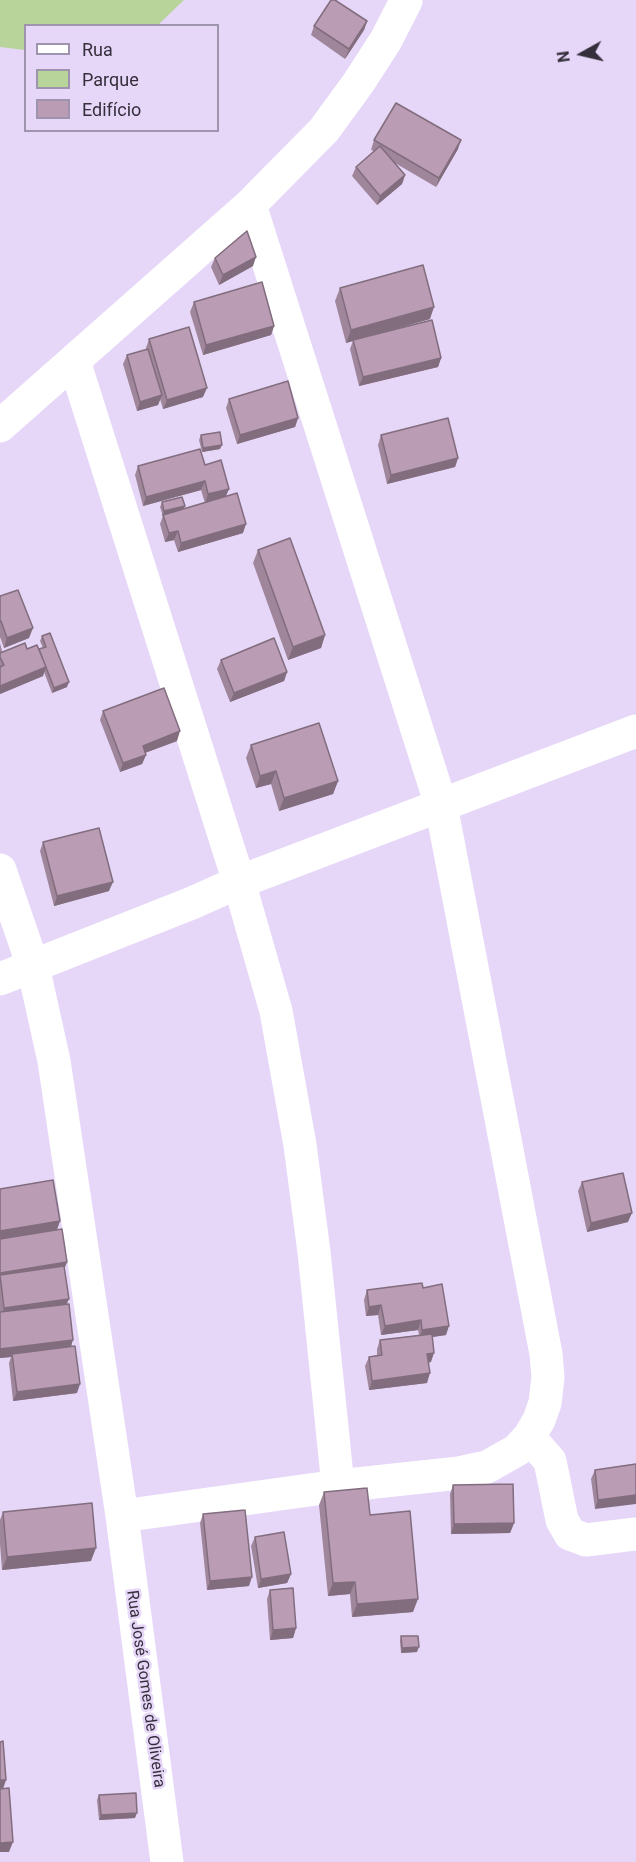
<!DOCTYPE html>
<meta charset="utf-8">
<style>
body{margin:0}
#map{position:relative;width:636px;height:1862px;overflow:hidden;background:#e6d7f9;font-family:Roboto,sans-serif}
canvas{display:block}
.legend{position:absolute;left:24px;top:24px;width:195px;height:108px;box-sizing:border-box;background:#e6d7f9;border:2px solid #9f94ad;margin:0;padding:8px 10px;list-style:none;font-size:18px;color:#352f3c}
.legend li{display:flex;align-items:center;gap:12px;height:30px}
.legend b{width:30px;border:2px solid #9f94ad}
.north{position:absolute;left:552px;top:24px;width:60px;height:60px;-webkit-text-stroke:4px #e6d7f9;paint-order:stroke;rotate:262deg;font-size:16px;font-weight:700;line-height:24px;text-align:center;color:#352f3c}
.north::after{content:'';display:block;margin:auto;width:21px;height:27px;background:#352f3c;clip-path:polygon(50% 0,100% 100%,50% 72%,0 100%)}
</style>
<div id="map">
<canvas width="636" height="1862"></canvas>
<ul class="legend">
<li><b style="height:8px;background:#fff"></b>Rua</li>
<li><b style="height:16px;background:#b8d49b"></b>Parque</li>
<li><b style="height:16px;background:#ba9cb4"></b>Edifício</li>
</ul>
<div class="north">N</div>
</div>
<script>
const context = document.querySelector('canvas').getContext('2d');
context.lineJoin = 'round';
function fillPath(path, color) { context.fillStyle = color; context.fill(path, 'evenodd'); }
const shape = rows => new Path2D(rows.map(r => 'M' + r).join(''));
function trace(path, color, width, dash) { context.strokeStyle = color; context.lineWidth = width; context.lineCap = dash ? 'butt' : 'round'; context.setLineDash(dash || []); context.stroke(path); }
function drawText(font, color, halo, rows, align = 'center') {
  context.font = font + ' Roboto,sans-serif'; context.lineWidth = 5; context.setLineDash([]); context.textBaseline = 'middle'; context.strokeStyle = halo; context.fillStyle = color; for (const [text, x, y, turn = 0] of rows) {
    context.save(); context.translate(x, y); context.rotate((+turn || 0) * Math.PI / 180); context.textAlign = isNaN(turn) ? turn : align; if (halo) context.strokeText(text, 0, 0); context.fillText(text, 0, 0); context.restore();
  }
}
const green = shape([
 [0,0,184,0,158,25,26,26,25,50,0,47]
]);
const street = shape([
 [74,361,239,882,276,1011,300,1145,314,1252,338,1486],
 [0,426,250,205,324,130,359,82,386,40,406,1],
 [0,870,33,966,54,1061,122,1516,167,1862],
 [0,979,192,903,239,882,636,731],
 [529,1437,550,1461,562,1520,570,1534,586,1540,636,1534],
 [122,1516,338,1486,459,1473,487,1467,517,1450,529,1437,539,1420,545,1403,548,1377,546,1354,441,805,250,205]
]);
const wall = shape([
 [367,21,364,30,345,59,311,35,314,26],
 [374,140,458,149,436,187,395,163,405,175,402,184,377,205,352,176,356,167,374,151,371,150],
 [215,258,253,266,219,285,211,267],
 [340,288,430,319,395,329,441,358,438,367,359,386,350,349,353,341,346,343,335,301],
 [194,302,274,326,271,335,203,355,190,312],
 [149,339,203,397,163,409,160,399,158,405,137,411,123,364,127,355,146,350,146,348],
 [229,399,298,418,295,427,237,444,226,408],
 [201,435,220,449,202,452,199,440],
 [381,435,458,458,455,467,387,484,378,445],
 [205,465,229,489,226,496,243,533,178,552,174,540,165,542,160,524,163,516,160,507,162,502,185,506,184,509,205,503,201,490,143,506,135,475,138,466],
 [258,550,325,635,321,648,288,660,253,563],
 [0,596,29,638,4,648,0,637],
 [42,636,67,687,52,693,44,672,43,676,0,694,0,643,2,651,2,652,27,649,39,649,43,648,40,641],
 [221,660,287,672,284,681,230,702,217,669],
 [103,711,177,741,145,753,146,755,142,764,120,772,100,720],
 [251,745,338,781,333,794,279,811,271,784,256,788,246,758],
 [43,842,109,891,54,906,40,851],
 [582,1182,628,1222,587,1232,578,1191],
 [0,1189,60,1221,57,1230,67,1262,64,1269,67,1304,77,1393,13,1401,9,1363,11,1357,0,1358],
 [423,1288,446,1335,432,1337,431,1362,428,1363,427,1383,369,1390,365,1366,369,1357,377,1355,377,1349,380,1340,419,1335,418,1330,381,1335,378,1315,366,1316,364,1300,367,1290],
 [636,1464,595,1509,591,1479,595,1470],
 [453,1485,514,1523,510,1533,451,1534,450,1494],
 [324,1492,370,1515,413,1612,352,1617,350,1594,328,1596,319,1505],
 [3,1512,91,1561,2,1570,0,1544,0,1520],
 [203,1514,249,1586,207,1590,200,1523],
 [255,1537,291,1574,287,1583,258,1588,251,1546],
 [270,1590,296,1628,293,1638,270,1640,267,1599],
 [401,1636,417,1652,401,1653,400,1641],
 [99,1795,135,1818,99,1820,97,1800]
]);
const shadedWall = shape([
 [367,21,364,30,345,59,349,49],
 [461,140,458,149,436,187,439,178],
 [405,175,402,184,377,205,380,196],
 [256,257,253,266,219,285,223,275],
 [434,307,430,319,346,343,351,330],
 [274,326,271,335,203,355,206,345],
 [441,358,438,367,359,386,363,377],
 [207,388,203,397,163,409,167,400],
 [162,395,158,405,137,411,140,402],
 [298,418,295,427,237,444,240,435],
 [222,445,220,449,202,452,203,448],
 [458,458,455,467,387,484,391,475],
 [205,481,201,490,143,506,146,497],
 [229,489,225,498,205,504,208,494],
 [185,506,183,510,162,516,164,511],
 [246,524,243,533,178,552,181,543],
 [178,531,174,540,165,542,169,533],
 [33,628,29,638,4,648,7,638],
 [325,635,321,648,288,660,293,647],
 [46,667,43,676,0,694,0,686],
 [287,672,284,681,230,702,234,693],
 [69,682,67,687,52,693,54,688],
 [180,731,177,741,139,755,143,746],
 [146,755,142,764,120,772,123,763],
 [276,771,271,784,256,788,260,776],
 [338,781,333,794,279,811,284,798],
 [113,882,109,891,54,906,57,896],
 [632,1213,628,1222,587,1232,591,1223],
 [60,1221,55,1234,0,1243,0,1231],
 [67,1262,63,1272,0,1282,0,1273],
 [69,1299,65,1308,1,1317,4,1308],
 [381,1305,378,1315,366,1316,369,1307],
 [421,1320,418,1330,381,1335,385,1326],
 [449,1326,446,1335,419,1339,422,1330],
 [73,1340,70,1349,12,1354,11,1357,0,1358,0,1349],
 [434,1353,431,1362,424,1363,427,1354],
 [430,1373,427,1383,369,1390,372,1381],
 [80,1384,77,1393,13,1401,17,1392],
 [636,1495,636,1504,595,1509,598,1500],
 [514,1523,510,1533,451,1534,454,1524],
 [96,1548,91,1561,2,1570,7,1557],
 [291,1574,287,1583,258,1588,261,1579],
 [252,1577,249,1586,207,1590,210,1581],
 [355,1582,350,1594,328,1596,333,1583],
 [418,1599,413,1612,352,1617,357,1604],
 [296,1628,293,1638,270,1640,273,1630],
 [419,1647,417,1652,401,1653,402,1648],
 [0,1780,6,1780,3,1789,0,1789],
 [137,1813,135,1818,99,1820,101,1815],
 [13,1842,9,1852,0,1852,0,1843]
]);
const building = shape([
 [331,0,335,0,367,21,349,49,314,26,331,0],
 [396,103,461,140,439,178,374,140,396,103],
 [380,146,405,175,380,196,356,167,380,146],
 [247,231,256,257,223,275,215,258,247,231],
 [423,265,434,307,351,330,340,288,423,265],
 [262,282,274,326,206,345,194,302,262,282],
 [432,320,441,358,363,377,353,340,432,320],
 [189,327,207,388,167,400,149,339,189,327],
 [148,349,162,395,140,402,127,355,148,349],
 [288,381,298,418,240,435,229,399,288,381],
 [448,418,458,458,391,475,381,435,448,418],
 [220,432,222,445,203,448,201,435,220,432],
 [200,449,205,465,221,460,229,489,208,494,205,481,146,497,138,466,200,449],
 [237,493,246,524,181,543,178,531,169,533,163,515,237,493],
 [182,497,185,506,164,511,162,502,182,497],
 [290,538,325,635,293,647,258,550,290,538],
 [18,590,33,628,7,638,1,621,0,622,0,596,18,590],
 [50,633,69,682,54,688,39,649,46,647,42,636,50,633],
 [274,638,287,672,234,693,221,660,274,638],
 [25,643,27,649,37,645,46,667,0,686,0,667,4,665,0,657,0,653,25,643],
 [164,688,180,731,143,746,146,755,123,763,103,711,164,688],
 [319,723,338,781,284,798,276,771,260,776,251,745,319,723],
 [99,828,113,882,57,896,43,842,99,828],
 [623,1173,632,1213,591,1223,582,1182,623,1173],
 [53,1180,60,1221,0,1231,0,1189,53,1180],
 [62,1229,67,1262,0,1273,0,1239,62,1229],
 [64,1266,69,1299,4,1308,0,1275,64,1266],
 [422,1283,423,1288,442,1284,449,1326,422,1330,421,1320,385,1326,381,1305,369,1307,367,1290,422,1283],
 [69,1304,73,1340,0,1349,0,1312,69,1304],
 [432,1334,434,1353,427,1354,430,1373,372,1381,369,1357,382,1355,380,1340,432,1334],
 [75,1346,80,1384,17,1392,12,1354,75,1346],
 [636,1464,636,1495,598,1500,595,1470,636,1464],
 [513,1484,514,1523,454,1524,453,1485,513,1484],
 [367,1488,370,1515,410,1511,418,1599,357,1604,355,1582,333,1583,324,1492,367,1488],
 [92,1503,96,1548,7,1557,3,1512,92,1503],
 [245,1510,252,1577,210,1581,203,1514,245,1510],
 [284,1532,291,1574,261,1579,255,1537,284,1532],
 [293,1588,296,1628,273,1630,270,1590,293,1588],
 [401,1636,418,1636,419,1647,402,1648,401,1636],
 [3,1741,6,1780,0,1780,0,1742,3,1741],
 [9,1788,13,1842,0,1843,0,1789,9,1788],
 [136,1793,137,1813,101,1815,99,1795,136,1793]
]);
const streetNames = [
 ["Rua José Gomes de Oliveira",145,1689,82]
];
fillPath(green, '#b8d49b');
trace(street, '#fff', 33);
fillPath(wall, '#a0869b');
fillPath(shadedWall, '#826d7e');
fillPath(building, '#ba9cb4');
trace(building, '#826d7e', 1.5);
drawText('16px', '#352f3c', '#e6d7f9', streetNames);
</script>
